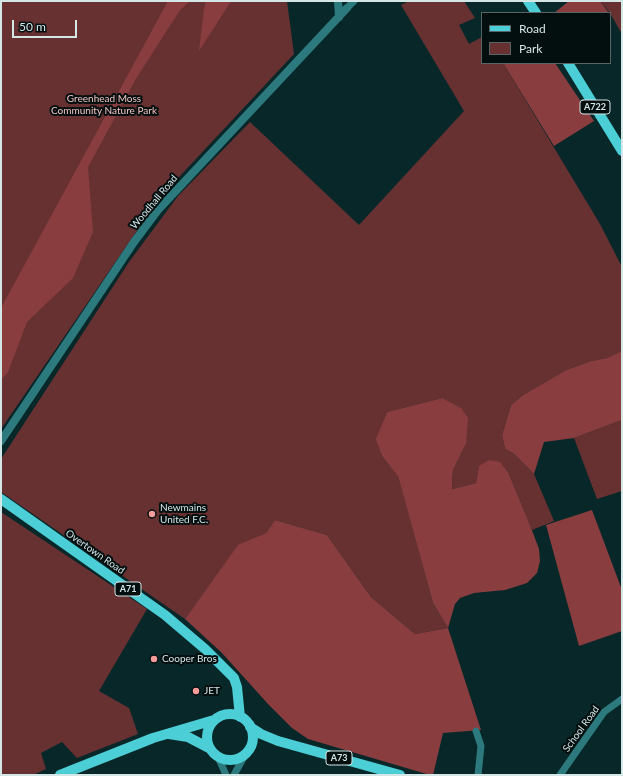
<!DOCTYPE html>
<style>
body{margin:0}
#map{position:relative;width:623px;height:776px;overflow:hidden;background:#082729;font-family:Lato,sans-serif}
canvas{display:block}
.frame{position:absolute;inset:0;border:2px solid #d5e6e7;pointer-events:none}
.legend{position:absolute;left:481px;top:12px;width:130px;height:52px;box-sizing:border-box;background:#030e0f;border:1px solid #576465;margin:0;padding:5px 7px;list-style:none;font-size:12px;color:#d5e6e7}
.legend li{display:flex;align-items:center;gap:8px;height:20px}
.legend b{width:20px;border:1px solid #576465}
.scale{position:absolute;left:12px;top:20px;width:65px;height:18px;box-sizing:border-box;border:2px solid #d5e6e7;border-top:0;padding-left:5px;font-size:12px;line-height:14px;white-space:nowrap;color:#d5e6e7;-webkit-text-stroke:3px #030e0f;paint-order:stroke}
</style>
<div id="map">
<canvas width="623" height="776"></canvas>
<div class="frame"></div>
<ul class="legend">
<li><b style="height:5px;background:#4cced6"></b>Road</li>
<li><b style="height:11px;background:#673132"></b>Park</li>
</ul>
<div class="scale">50 m</div>
</div>
<script>
const context = document.querySelector('canvas').getContext('2d');
context.lineJoin = 'round';
function fillPath(path, color) { context.fillStyle = color; context.fill(path, 'evenodd'); }
const shape = rows => new Path2D(rows.map(r => 'M' + r).join(''));
function trace(path, color, width, dash) { context.strokeStyle = color; context.lineWidth = width; context.lineCap = dash ? 'butt' : 'round'; context.setLineDash(dash || []); context.stroke(path); }
function drawText(font, color, halo, rows, align = 'center') {
  context.font = font + ' Lato,sans-serif'; context.lineWidth = 4; context.setLineDash([]); context.textBaseline = 'middle'; context.strokeStyle = halo; context.fillStyle = color; for (const [text, x, y, turn = 0] of rows) {
    context.save(); context.translate(x, y); context.rotate((+turn || 0) * Math.PI / 180); context.textAlign = isNaN(turn) ? turn : align; if (halo) context.strokeText(text, 0, 0); context.fillText(text, 0, 0); context.restore();
  }
}
const green = shape([
 [1,1,287,1,294,54,166,191,136,232,1,429],
 [409,1,464,1,475,18,459,25,469,44,482,37,482,63,503,63,600,224,622,267,622,351,607,358,591,361,566,370,523,395,511,405,502,435,505,449,513,453,534,474,554,521,532,530,509,474,479,467,476,483,452,489,453,470,466,444,442,398,387,412,377,439,382,456,398,475,433,603,448,628,415,634,371,597,327,535,275,520,266,533,238,546,185,619,1,492,1,459,129,262,178,196,250,122,359,225,464,111,401,5],
 [600,1,622,1,622,34,610,13],
 [622,420,622,491,597,499,574,438],
 [1,512,147,609,99,691,129,708,138,734,77,758,62,742,41,753,46,769,33,775,1,775]
]);
const forest = shape([
 [168,1,190,1,180,10,137,77,88,167,93,232,73,278,27,322,8,372,1,380,1,308],
 [206,1,231,1,199,51,204,9],
 [569,1,600,1,609,13,554,13],
 [503,63,555,63,594,121,554,146],
 [622,351,622,420,574,438,544,442,534,474,513,453,505,449,502,435,511,405,523,395,566,370,591,361,607,358],
 [442,398,461,408,468,418,466,444,453,470,452,489,476,483,479,466,489,460,500,462,509,474,530,525,539,549,540,561,537,573,527,583,505,590,474,593,460,598,455,604,448,628,481,730,443,733,433,775,430,775,308,739,292,728,268,704,222,653,185,619,238,545,266,533,275,520,327,535,371,597,415,634,448,628,433,603,398,476,382,456,376,439,387,412],
 [592,510,622,590,622,631,579,646,546,525]
]);
const minor = shape([
 [347,8,354,1],
 [476,731,481,746,478,775],
 [218,757,226,775],
 [234,775,245,755],
 [560,775,604,712,622,699]
]);
const tertiary = shape([
 [338,1,339,17],
 [1,441,134,242,158,210,347,8]
]);
const primary = shape([
 [528,1,536,13],
 [568,63,622,151],
 [1,499,165,615,205,649,234,678,237,687,240,717],
 '207 737a23 23 0 1 1 46 0a23 23 0 1 1-46 0Z',
 [250,727,261,734,278,741,400,775],
 [169,734,188,737,209,748],
 [60,775,153,738,214,720]
]);
const markers = [
 [152,514,4,"#f59b9a"],
 [154,659,4,"#f59b9a"],
 [196,691,4,"#f59b9a"]
];
const shields = [
 [595,107,30],
 [128,589,26],
 [339,758,26]
];
const shieldNames = [
 ["A722",595,107],
 ["A71",128,589],
 ["A73",339,758]
];
const parkNames = [
 ["Greenhead Moss",104,99],
 ["Community Nature Park",104,111]
];
const streetNames = [
 ["Woodhall Road",154,202,-50],
 ["Overtown Road",95,552,35],
 ["School Road",581,729,-54]
];
const poiNames = [
 ["Newmains",160,508],
 ["United F.C.",160,520],
 ["Cooper Bros",162,659],
 ["JET",204,691]
];
fillPath(green, '#673132');
fillPath(forest, '#893d3e');
trace(minor, '#2d7a7e', 7);
trace(tertiary, '#2d7a7e', 8);
trace(primary, '#4cced6', 10);
for (const [x, y, r, color] of markers) { const dot = new Path2D(); dot.arc(x, y, r, 0, 2 * Math.PI); context.fillStyle = color; context.fill(dot); trace(dot, '#030e0f', 1.5); }
for (const [x, y, w] of shields) { const box = new Path2D(); box.roundRect(x - w / 2, y - 7, w, 14, 3); context.fillStyle = '#030e0f'; context.fill(box); trace(box, '#d5e6e7', 1); }
drawText('bold 9px', '#d5e6e7', null, shieldNames);
drawText('10px', '#f2c3c1', '#030e0f', parkNames);
drawText('10px', '#d5e6e7', '#030e0f', streetNames);
drawText('10px', '#d5e6e7', '#030e0f', poiNames, 'left');
</script>
